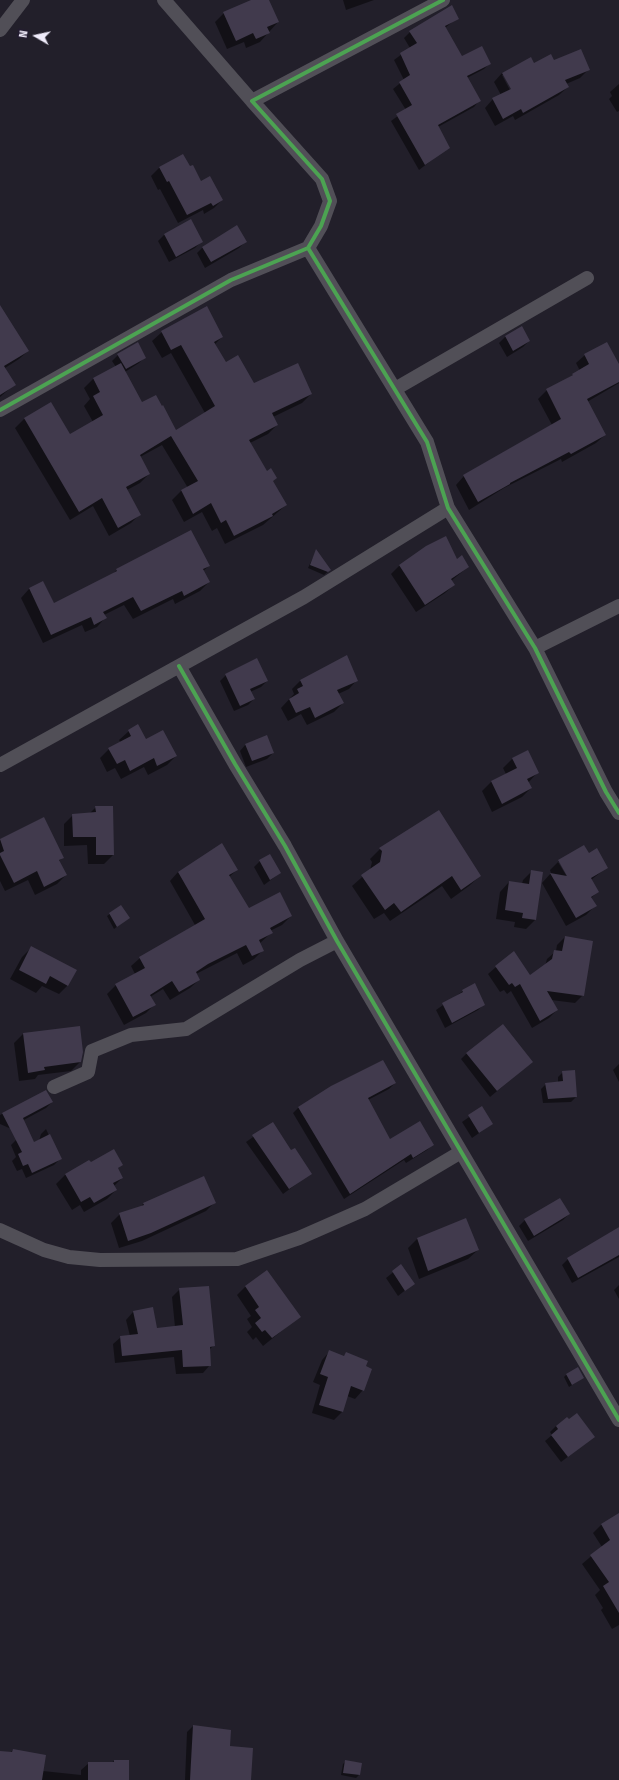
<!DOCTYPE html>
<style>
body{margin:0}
#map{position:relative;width:619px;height:1780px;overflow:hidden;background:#221f2a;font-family:"Fira Sans",sans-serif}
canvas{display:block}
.north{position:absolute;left:16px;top:16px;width:40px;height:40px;-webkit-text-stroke:3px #211a2f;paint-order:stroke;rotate:279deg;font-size:11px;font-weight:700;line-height:16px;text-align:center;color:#efebfa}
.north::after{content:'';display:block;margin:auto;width:14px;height:18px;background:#efebfa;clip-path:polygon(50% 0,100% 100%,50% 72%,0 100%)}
</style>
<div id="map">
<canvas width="619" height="1780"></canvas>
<div class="north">N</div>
</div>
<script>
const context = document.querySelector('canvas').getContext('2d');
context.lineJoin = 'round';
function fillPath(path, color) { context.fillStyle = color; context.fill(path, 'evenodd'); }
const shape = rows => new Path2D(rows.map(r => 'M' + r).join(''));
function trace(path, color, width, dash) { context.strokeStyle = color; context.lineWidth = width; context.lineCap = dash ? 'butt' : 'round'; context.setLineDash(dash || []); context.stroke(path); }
const shadow = shape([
 [254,0,268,0,278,22,260,42,246,48,244,42,227,49,215,22,224,13],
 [343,0,374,0,346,10],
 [457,18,445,28,461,58,490,63,484,69,467,78,480,100,474,107,438,127,449,147,419,170,391,121,406,110,393,89,404,80,394,60,410,48,404,38,410,32],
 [553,61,588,70,580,78,566,84,568,87,559,95,515,120,513,116,495,126,485,108,493,99,501,95,494,82,502,73,534,64],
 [502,75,504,75,514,93,512,94],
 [619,84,619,111,617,112,609,99,612,96,610,92],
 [183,155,189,168,201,182,222,200,214,208,204,214,203,210,178,223,160,189,158,190,151,176,159,168],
 [164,235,201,242,195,248,169,262,158,241],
 [245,242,239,248,205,268,197,253,203,247],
 [0,307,28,351,19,359,5,368,14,385,0,397],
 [521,328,529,341,523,347,507,357,499,343,505,337],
 [162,332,222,337,215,344,225,364,254,385,311,394,302,403,273,417,277,425,268,434,250,443,286,505,263,525,225,544,217,528,212,531,202,512,184,522,172,500,181,491,188,488,162,445,140,457,149,474,140,483,127,490,140,514,131,523,109,536,93,506,70,520,15,428,24,419,70,435,93,422,84,406,90,399,84,388,93,379,116,367,112,361,118,355,145,357,139,363,125,372,141,403,176,431,205,413,171,353,162,358,152,341],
 [585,355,619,367,619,383,587,402,605,435,596,443,562,462,561,459,504,488,469,510,456,485,464,476,552,425,538,399,547,390,580,371,576,363],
 [427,547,468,567,451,581,454,585,445,593,416,612,391,574,399,566],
 [316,551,330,570,324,575,308,568],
 [209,566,203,571,209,582,200,591,175,604,173,599,133,619,124,605,104,615,105,618,97,627,85,632,82,625,43,643,21,598,29,589,43,582,54,604,110,576,117,570],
 [226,675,267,681,261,687,250,692,254,699,248,705,234,711,220,681],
 [357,680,349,689,338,694,343,703,334,712,307,725,301,714,288,721,281,708,294,694,292,689,300,681],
 [129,731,146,740,176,756,167,765,148,775,144,767,121,779,115,768,107,772,100,758,109,749,121,743,119,740],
 [246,744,273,753,267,759,246,767,240,751],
 [512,759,537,773,528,783,531,788,522,797,492,812,482,791,491,782,506,774,503,768],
 [96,807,113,855,104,864,88,864,87,845,64,846,64,824,73,815,89,814],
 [43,818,63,857,59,861,66,875,57,884,35,895,28,880,5,891,0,881,0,840],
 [380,849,480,876,469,886,451,899,442,886,390,921,384,913,374,919,352,886,370,870,372,862,370,859],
 [588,854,606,868,591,880,598,892,591,898,595,906,586,915,566,926,542,883,551,873,550,870,559,861],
 [558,862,560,862,570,879,569,880],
 [260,861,280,873,264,885,254,867],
 [237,870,229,877,248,909,291,916,282,925,270,931,271,933,259,944,263,950,254,959,243,965,237,953,196,974,199,980,190,988,170,1000,163,989,150,997,154,1005,146,1013,124,1025,107,994,116,985,135,974,131,966,140,958,195,925,170,881,178,872],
 [532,871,535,920,526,929,514,927,515,922,496,919,500,892,509,882,522,884,523,880],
 [121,906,128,918,114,929,107,916],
 [565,937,583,995,575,1003,551,1000,557,1010,549,1018,532,1028,511,991,507,994,504,990,500,992,488,974,496,967,530,977,545,966,547,959,556,951,557,945],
 [32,947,68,985,59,994,42,986,36,993,10,979,22,957],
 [463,991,484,1004,478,1010,445,1028,436,1010],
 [23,1034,80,1062,71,1071,38,1075,35,1079,19,1081,14,1043],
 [467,1053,532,1062,490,1097,461,1059],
 [619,1064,619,1082,613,1070],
 [563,1072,576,1097,571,1102,543,1103,541,1089,546,1084,558,1082,558,1077],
 [395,1083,389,1089,368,1100,390,1140,433,1144,427,1150,406,1163,404,1160,344,1199,293,1113,299,1107],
 [46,1091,52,1102,46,1108,9,1128,0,1124,0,1115],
 [482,1108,492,1124,472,1138,462,1122],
 [273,1123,291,1152,310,1174,283,1194,246,1142],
 [46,1129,60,1159,54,1165,26,1178,22,1169,17,1171,12,1161,16,1157,11,1145,16,1140,38,1144,41,1134],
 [89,1161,90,1164,121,1165,117,1169,122,1178,114,1186,116,1190,107,1199,84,1212,80,1205,72,1210,56,1184,65,1175],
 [204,1177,215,1202,206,1211,142,1241,119,1248,111,1223,120,1214,140,1208,143,1204],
 [569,1214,563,1220,528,1241,519,1226,525,1220],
 [466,1220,478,1250,468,1259,419,1279,408,1248,417,1239],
 [619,1227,619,1257,572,1283,562,1265,568,1259],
 [401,1266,413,1284,398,1296,386,1278],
 [267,1272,299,1317,263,1346,256,1337,253,1340,247,1332,252,1327,247,1319,251,1316,237,1295,245,1287],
 [619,1285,619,1299,614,1290],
 [180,1289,213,1346,209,1350,210,1365,203,1373,176,1374,174,1357,115,1363,113,1344,121,1337,130,1336,126,1320,133,1312,156,1329,175,1327,172,1297],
 [330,1351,343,1357,346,1354,365,1367,363,1390,355,1399,347,1396,342,1412,334,1420,312,1413,320,1385,313,1382,322,1360],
 [566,1375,583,1378,569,1387,564,1377],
 [556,1426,594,1437,561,1462,545,1441,552,1435,550,1432],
 [619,1514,619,1625,612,1629,601,1610,603,1608,595,1595,600,1590,582,1564,602,1547,593,1533,601,1525],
 [193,1726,250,1780,185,1780,187,1732],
 [13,1750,43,1771,81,1775,81,1770,89,1763,111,1763,114,1761,128,1780,0,1780,0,1752,10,1753],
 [346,1761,361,1763,359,1775,356,1778,341,1775,343,1764]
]);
const building = shape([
 [251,0,269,0,279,22,267,27,270,33,256,39,253,33,236,41,223,12],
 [452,5,459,19,445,26,462,56,482,46,491,64,467,76,481,101,438,125,450,148,425,165,396,114,412,105,399,82,410,75,400,53,417,43,409,31],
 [581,49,590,70,565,80,569,87,523,113,521,109,503,119,492,98,511,89,502,73,531,57,534,63,551,54,554,60],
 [183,154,190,166,193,165,201,181,210,176,223,200,213,206,211,203,187,215,169,181,167,182,159,167],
 [191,219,203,242,176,257,164,234],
 [237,225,247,242,211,262,202,247],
 [0,305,29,351,4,366,16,385,0,395],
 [207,306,223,337,214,342,226,362,238,355,254,383,298,363,312,394,272,413,278,425,249,440,267,471,271,468,277,478,273,481,287,505,272,514,273,516,234,536,226,520,221,523,211,503,193,514,181,490,198,481,171,436,140,455,150,474,126,487,141,515,118,528,102,498,79,512,24,418,51,402,70,434,103,415,93,396,100,392,93,378,121,363,142,402,156,395,162,406,163,405,176,430,215,406,181,345,171,350,161,331],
 [522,326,530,341,513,351,505,336],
 [138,342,146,358,126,369,117,354],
 [607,342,619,364,619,382,587,399,606,435,571,454,569,452,510,483,510,484,478,502,463,475,561,419,546,389,573,375,572,374,589,364,584,354],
 [191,530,210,566,203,569,210,582,184,596,182,591,141,611,133,597,103,612,107,618,94,625,91,617,51,635,29,588,43,581,54,603,117,571,116,569],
 [446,536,457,559,462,555,469,567,451,579,455,585,425,605,399,565,426,546],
 [316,549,331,570,328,572,310,565],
 [347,655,358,681,337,690,344,703,315,718,310,707,296,713,289,699,299,693,297,689,303,686,300,680],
 [257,658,268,681,250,689,255,699,240,706,225,674],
 [138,724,146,739,163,730,177,756,157,766,154,758,130,771,125,760,117,764,108,748,131,736,128,730],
 [267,735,274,753,252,761,245,744],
 [528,750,539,773,527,779,532,788,502,804,491,781,517,768,512,758],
 [95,806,113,806,114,855,96,855,96,837,73,837,72,814,96,812],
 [439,810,481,876,461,890,452,876,401,912,394,903,385,910,361,875,380,862,382,851,379,848],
 [44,817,64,858,59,860,67,875,44,887,37,871,14,883,0,855,0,853,4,851,0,839],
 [222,843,238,870,229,875,249,908,280,892,292,916,270,928,273,933,259,940,264,951,252,956,246,945,208,964,196,972,200,980,179,992,172,981,150,995,156,1005,133,1017,115,984,145,968,139,957,205,919,178,872],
 [584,845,589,853,597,848,608,868,591,878,599,892,591,897,597,906,576,918,550,873,567,876,558,860],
 [270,854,281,873,270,880,259,860],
 [531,870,543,872,536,920,522,918,523,913,505,910,509,881,529,884],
 [121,905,130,918,117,927,109,913],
 [565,936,593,941,584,996,547,991,558,1010,540,1021,520,984,515,987,512,983,509,985,495,966,514,951,530,975,552,959,554,950,562,951],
 [31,946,77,970,68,986,50,976,46,984,19,970],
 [475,983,485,1005,452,1023,442,1003,463,992,462,990],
 [503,1024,533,1062,497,1091,466,1053],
 [80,1026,83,1052,81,1062,44,1067,45,1070,28,1073,23,1033],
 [383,1060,396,1083,368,1098,390,1139,420,1121,434,1145,413,1158,411,1154,350,1194,298,1107,331,1086],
 [575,1070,577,1097,548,1099,545,1083,563,1081,562,1071],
 [46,1090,53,1102,23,1118,34,1142,50,1134,62,1159,32,1173,28,1164,23,1166,18,1154,22,1152,2,1113],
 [482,1106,493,1124,479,1133,468,1115],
 [273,1122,291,1150,295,1148,312,1174,289,1189,252,1135],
 [114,1149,123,1165,118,1168,123,1178,113,1183,117,1190,94,1203,90,1197,81,1202,65,1174,89,1160,91,1162],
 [204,1176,216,1203,151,1233,128,1241,119,1213,144,1205,143,1203],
 [560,1198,570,1214,534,1236,524,1219],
 [466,1218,479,1250,428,1271,417,1238],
 [619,1227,619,1255,578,1278,567,1258],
 [401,1264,415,1284,405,1291,392,1271],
 [267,1270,301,1317,272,1338,265,1330,262,1332,255,1323,261,1318,255,1310,259,1307,245,1286],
 [209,1286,215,1346,210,1347,211,1366,183,1367,182,1350,122,1356,120,1336,138,1334,133,1311,153,1307,157,1328,183,1325,179,1288],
 [329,1350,344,1356,346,1352,368,1361,366,1366,372,1369,364,1391,351,1386,343,1412,319,1405,328,1377,320,1374],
 [578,1367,584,1378,572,1385,566,1374],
 [577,1413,595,1437,568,1457,551,1435,558,1429,556,1426,567,1417,569,1419],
 [619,1513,619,1613,603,1586,609,1582,590,1555,610,1540,601,1524],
 [193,1725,231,1730,230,1746,253,1748,251,1780,190,1780],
 [13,1749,46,1755,42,1780,0,1780,0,1751,12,1752],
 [114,1760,129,1760,129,1780,88,1780,88,1762,114,1762],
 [345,1760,362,1763,360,1775,343,1773]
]);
const street = shape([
 [164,0,252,101],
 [0,30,23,0],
 [308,248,427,442,448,508,535,648,606,792,619,813],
 [395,389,587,278],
 [0,410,231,280,308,248,321,226,330,201,322,179,252,101,443,0],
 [535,648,619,606],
 [179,666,235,764,285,846,337,941,619,1420],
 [0,765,304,597,448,508],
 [54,1087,88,1072,92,1051,131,1035,186,1029,300,960,337,941],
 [0,1230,44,1250,69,1257,100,1260,237,1259,299,1238,365,1209,461,1152]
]);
const cycleway = shape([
 [308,248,427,442,448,508,535,648,606,792,619,813],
 [0,410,231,280,308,248,321,226,330,201,322,179,252,101,443,0],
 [179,666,235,764,285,846,337,941,619,1420]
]);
fillPath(shadow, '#0007');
fillPath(building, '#413a4d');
trace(street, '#514f57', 14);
trace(cycleway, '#4ca352', 4);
</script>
